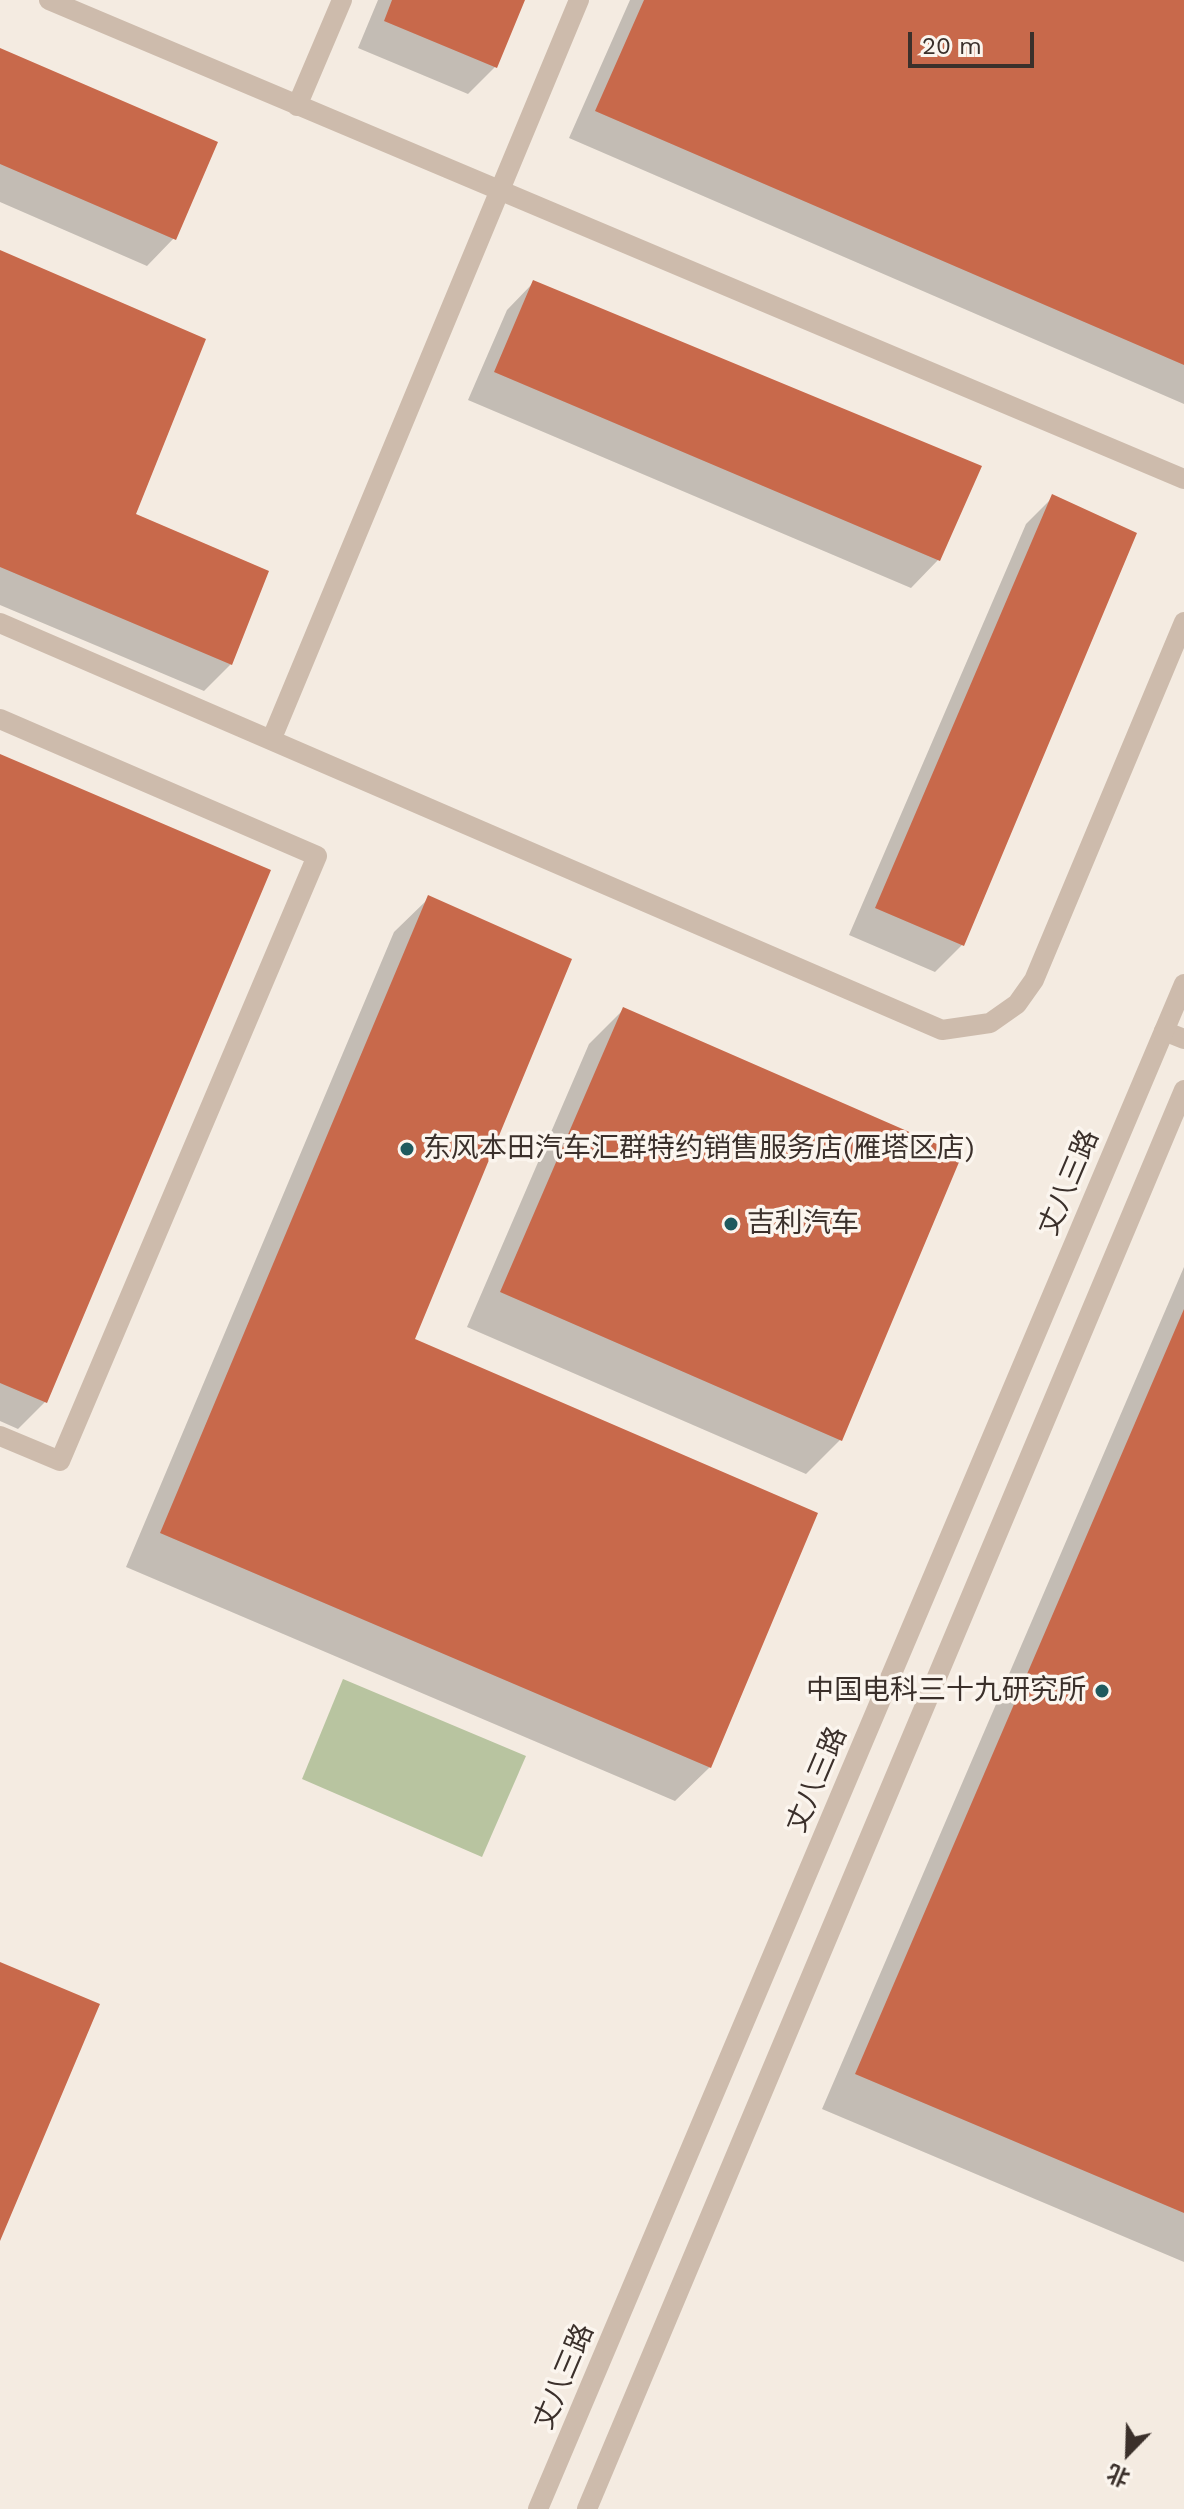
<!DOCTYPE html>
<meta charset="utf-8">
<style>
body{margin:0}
#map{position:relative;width:1184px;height:2509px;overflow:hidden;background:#f4ebe1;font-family:"Work Sans","Noto Sans SC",sans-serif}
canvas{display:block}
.north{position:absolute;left:1088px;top:2413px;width:80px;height:80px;-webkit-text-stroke:6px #fbf5ee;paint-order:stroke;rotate:203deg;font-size:22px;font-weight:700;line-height:32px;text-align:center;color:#3b302b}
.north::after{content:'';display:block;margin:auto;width:28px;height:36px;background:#3b302b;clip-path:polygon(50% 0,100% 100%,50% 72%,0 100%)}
.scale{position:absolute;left:908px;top:32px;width:126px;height:36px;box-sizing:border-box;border:4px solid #3b302b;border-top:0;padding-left:10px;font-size:24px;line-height:28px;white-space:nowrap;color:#3b302b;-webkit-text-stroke:6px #fbf5ee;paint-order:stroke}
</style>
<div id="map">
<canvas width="1184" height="2509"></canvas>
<div class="north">北</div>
<div class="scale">20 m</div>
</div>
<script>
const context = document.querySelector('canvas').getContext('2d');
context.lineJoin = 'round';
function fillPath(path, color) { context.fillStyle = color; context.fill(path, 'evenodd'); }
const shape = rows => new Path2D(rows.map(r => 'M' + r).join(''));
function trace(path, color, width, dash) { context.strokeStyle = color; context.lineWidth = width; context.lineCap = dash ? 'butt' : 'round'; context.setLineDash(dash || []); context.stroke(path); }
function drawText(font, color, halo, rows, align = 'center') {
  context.font = font + ' "Work Sans","Noto Sans SC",sans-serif'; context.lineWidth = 7; context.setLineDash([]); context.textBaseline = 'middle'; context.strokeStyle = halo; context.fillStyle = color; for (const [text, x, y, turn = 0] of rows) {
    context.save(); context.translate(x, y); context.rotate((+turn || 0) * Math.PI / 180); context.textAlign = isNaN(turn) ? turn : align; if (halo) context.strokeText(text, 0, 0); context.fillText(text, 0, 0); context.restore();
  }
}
const green = shape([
 [343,1679,526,1756,482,1857,302,1779]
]);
const shadow = shape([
 [378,0,523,0,495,67,468,94,358,48],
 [630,0,1184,0,1184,404,569,138],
 [0,51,174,238,147,266,0,202],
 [0,252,133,515,231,664,204,691,0,605],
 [534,282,979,467,938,560,911,588,468,400,507,310],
 [1053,497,962,945,935,972,849,935,1026,524],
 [0,756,45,1402,18,1429,0,1421],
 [429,898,413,1340,710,1767,675,1801,126,1567,394,932],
 [623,1010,840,1440,806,1474,467,1327,589,1044],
 [1184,1267,1184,2262,822,2109]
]);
const building = shape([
 [392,0,525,0,497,68,384,21],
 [644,0,1184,0,1184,365,595,111],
 [0,48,218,142,176,240,0,164],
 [0,250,206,339,136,514,269,571,232,665,0,567],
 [533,280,982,466,940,561,494,372],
 [1052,494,1137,533,964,946,875,908],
 [0,754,271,870,47,1403,0,1383],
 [428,895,572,959,415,1339,818,1513,711,1768,160,1533],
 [623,1007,962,1155,842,1441,500,1292],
 [1184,1309,1184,2213,855,2074],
 [0,1962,100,2004,0,2241]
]);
const minor = shape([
 [49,0,1184,479],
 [297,106,342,0],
 [0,623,942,1030,990,1023,1017,1004,1034,980,1184,622],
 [0,719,317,856,60,1461,0,1436],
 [272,738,579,0],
 [1164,1031,1184,1039]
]);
const tertiary = shape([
 [538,2509,1184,984],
 [587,2509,1184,1090]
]);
const markers = [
 [407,1149,8,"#1f5a5e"],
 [731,1224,8,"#1f5a5e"],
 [1102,1691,8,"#1f5a5e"]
];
const poiNames = [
 ["东风本田汽车汇群特约销售服务店(雁塔区店)",423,1149],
 ["吉利汽车",747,1224],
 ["中国电科三十九研究所",1086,1691,"right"]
];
const streetNames = [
 ["丈八三路",1069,1183,-67],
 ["丈八三路",817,1780,-67],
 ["丈八三路",564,2377,-67]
];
fillPath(green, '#b8c4a0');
fillPath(shadow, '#0003');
fillPath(building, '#c8694b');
trace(minor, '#cdbbac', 20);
trace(tertiary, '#cdbbac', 20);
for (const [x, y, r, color] of markers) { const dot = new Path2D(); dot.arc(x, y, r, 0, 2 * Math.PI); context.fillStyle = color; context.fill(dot); trace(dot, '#fbf5ee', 3); }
drawText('28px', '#3b302b', '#fbf5ee', poiNames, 'left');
drawText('28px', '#3b302b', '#fbf5ee', streetNames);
</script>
